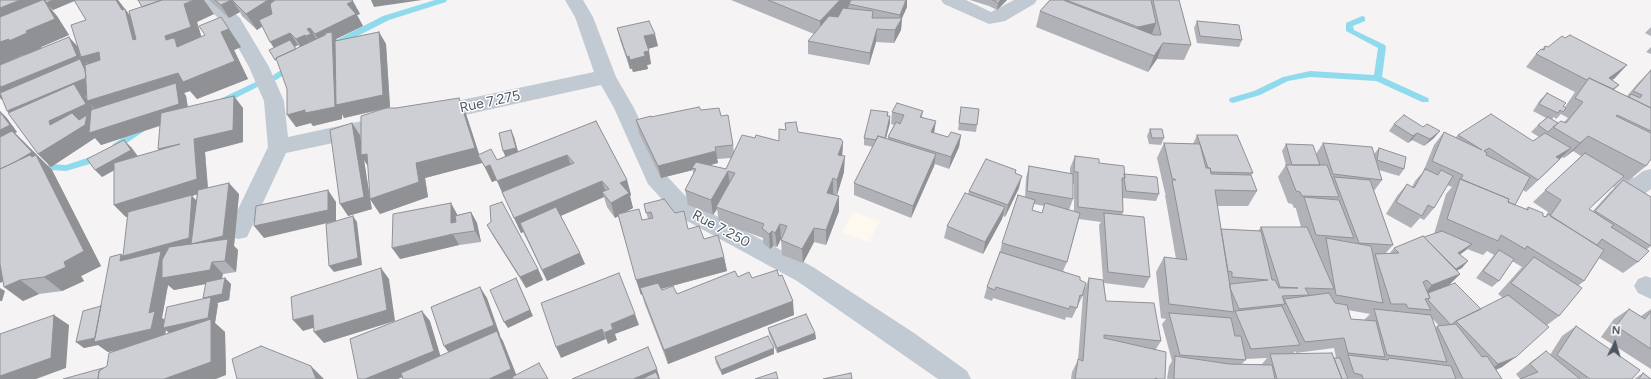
<!DOCTYPE html>
<style>
body{margin:0}
#map{position:relative;width:1651px;height:379px;overflow:hidden;background:#f5f3f3;font-family:Figtree,sans-serif}
canvas{display:block}
.north{position:absolute;left:1595px;top:323px;width:40px;height:40px;-webkit-text-stroke:3px #fff;paint-order:stroke;rotate:5deg;font-size:11px;font-weight:700;line-height:16px;text-align:center;color:#4a5661}
.north::after{content:'';display:block;margin:auto;width:14px;height:18px;background:#4a5661;clip-path:polygon(50% 0,100% 100%,50% 72%,0 100%)}
</style>
<div id="map">
<canvas width="1651" height="379"></canvas>
<div class="north">N</div>
</div>
<script>
const context = document.querySelector('canvas').getContext('2d');
context.lineJoin = 'round';
function fillPath(path, color) { context.fillStyle = color; context.fill(path, 'evenodd'); }
const shape = rows => new Path2D(rows.map(r => 'M' + r).join(''));
function trace(path, color, width, dash) { context.strokeStyle = color; context.lineWidth = width; context.lineCap = dash ? 'butt' : 'round'; context.setLineDash(dash || []); context.stroke(path); }
function drawText(font, color, halo, rows, align = 'center') {
  context.font = font + ' Figtree,sans-serif'; context.lineWidth = 3; context.setLineDash([]); context.textBaseline = 'middle'; context.strokeStyle = halo; context.fillStyle = color; for (const [text, x, y, turn = 0] of rows) {
    context.save(); context.translate(x, y); context.rotate((+turn || 0) * Math.PI / 180); context.textAlign = isNaN(turn) ? turn : align; if (halo) context.strokeText(text, 0, 0); context.fillText(text, 0, 0); context.restore();
  }
}
const commercial = shape([
 [854,212,880,221,869,242,841,233]
]);
const stream = shape([
 [435,0,447,0,446,2,389,20,338,46,335,47,331,44,332,42,383,16,435,0],
 [1362,16,1365,17,1365,21,1353,26,1354,30,1385,45,1386,47,1382,77,1428,98,1429,100,1428,102,1422,102,1376,81,1310,77,1288,81,1260,95,1233,103,1230,102,1229,100,1230,98,1254,91,1283,77,1310,71,1374,75,1378,48,1346,31,1346,23,1362,16],
 [290,64,293,65,294,67,293,69,276,80,271,80,226,103,220,103,219,101,220,99,264,78,269,78,290,64],
 [143,125,147,128,146,130,119,148,113,148,112,146,113,144,143,125],
 [100,153,104,156,103,158,93,163,66,171,51,170,39,174,35,171,36,169,51,164,66,165,87,158,100,153]
]);
const minor = shape([
 [200,0,220,0,240,18,269,67,284,101,288,137,390,115,397,118,400,123,397,128,390,131,286,153,247,237,239,239,231,237,228,230,268,147,264,101,249,67,226,26,200,0],
 [565,0,583,0,593,17,616,77,634,108,664,173,692,203,813,267,914,333,967,371,971,379,938,379,797,281,676,215,648,184,614,108,601,85,433,122,426,119,423,114,426,109,433,106,594,72,575,17,565,0],
 [941,0,966,0,991,12,1014,0,1037,0,1034,4,1005,21,989,24,944,4,941,0],
 [1594,158,1602,160,1634,178,1643,171,1651,169,1651,189,1643,195,1635,198,1627,195,1586,172,1583,166,1586,160,1594,158],
 [1646,276,1651,278,1651,299,1638,293,1634,286,1638,279,1646,276]
]);
const wall = shape([
 [0,0,57,16,69,35,41,47,41,48,78,46,86,20,75,1,53,10,46,3,45,0,118,0,130,16,214,14,197,22,201,37,205,35,221,17,241,47,234,50,248,79,197,99,190,91,184,93,186,96,188,107,243,108,243,142,205,152,208,187,239,194,234,246,238,250,236,272,223,274,222,279,225,278,231,284,229,300,217,303,218,304,215,323,225,332,226,375,104,368,107,366,113,351,108,352,98,345,84,348,76,342,101,306,121,254,127,259,123,256,128,217,126,217,114,205,114,170,102,177,131,147,138,156,159,150,160,126,101,145,95,138,51,167,38,154,9,113,3,100,2,100,24,56,23,55,0,65],
 [197,194,196,200,192,196],
 [206,284,204,299,165,320,162,318,168,285,174,290],
 [166,330,169,333,165,334],
 [209,0,352,0,360,14,357,15,363,26,336,39,337,41,379,32,386,44,390,107,388,108,466,114,479,154,497,160,505,156,511,130,514,137,518,152,596,121,627,180,631,195,630,196,633,208,625,212,643,220,648,219,644,204,688,229,704,239,724,257,727,271,661,289,662,290,677,294,738,277,752,278,794,315,668,364,644,302,642,294,641,295,618,216,615,218,607,207,604,197,561,216,585,264,547,281,523,232,521,233,497,180,492,182,482,162,482,163,425,178,428,197,380,214,370,199,372,209,348,216,360,135,361,141,380,110,344,118,342,114,342,119,313,126,311,123,296,127,287,89,274,48,262,26,257,30,242,16,240,12,229,18],
 [298,45,299,47,296,49,295,47],
 [364,160,368,166,370,197],
 [731,0,907,0,907,7,902,18,901,30,894,43,876,42,869,65,808,54,808,41,814,34],
 [970,0,1007,0,997,10,989,6],
 [1050,0,1179,0,1191,45,1184,60,1157,59,1148,72,1036,27,1040,11],
 [1197,21,1242,40,1239,47,1197,43,1194,28],
 [1651,27,1651,36,1645,33],
 [617,28,658,46,648,49,651,64,647,65,648,69,633,72,632,69,630,69,620,40],
 [1545,46,1615,78,1612,80,1619,85,1614,90,1627,96,1639,82,1651,70,1651,159,1646,166,1628,181,1622,178,1589,209,1593,211,1610,192,1623,180,1651,197,1651,246,1646,250,1638,262,1623,273,1599,258,1584,281,1578,286,1559,316,1547,325,1502,367,1496,370,1502,379,1167,379,1169,366,1172,361,1162,324,1166,319,1161,318,1156,272,1164,257,1176,259,1165,195,1166,194,1165,193,1157,158,1164,143,1193,144,1197,135,1253,173,1251,175,1257,191,1248,206,1217,206,1221,229,1258,231,1261,227,1301,227,1296,209,1296,208,1294,208,1292,204,1288,203,1278,177,1286,165,1282,151,1286,144,1316,154,1323,143,1374,154,1379,148,1404,169,1399,176,1379,170,1382,180,1374,191,1393,245,1385,254,1389,254,1394,248,1434,234,1446,194,1452,187,1447,185,1434,208,1424,220,1420,218,1411,228,1386,214,1397,196,1407,184,1412,187,1415,181,1423,172,1434,145,1444,132,1455,138,1458,135,1533,141,1539,137,1531,132,1538,125,1546,118,1533,111,1540,100,1547,93,1565,107,1575,92,1526,67,1536,54,1542,49],
 [1561,114,1568,118,1564,122,1558,123,1552,119,1554,117,1556,119],
 [1573,151,1581,156,1533,202,1548,212,1545,217,1543,216,1528,207,1526,209,1515,205,1523,190,1526,192,1562,157,1564,158],
 [1467,249,1483,255,1487,251,1494,255,1476,278,1492,287,1499,281,1512,261,1522,267,1498,294,1503,298,1480,310,1449,285,1460,274,1457,270,1462,268,1460,254],
 [1348,310,1370,314,1364,320,1351,319],
 [1432,318,1439,326,1437,326,1436,328],
 [1334,348,1336,358,1293,354,1295,351,1296,353],
 [1267,358,1262,364,1242,364,1246,359],
 [1651,47,1651,54,1646,52],
 [961,107,977,125,976,132,958,130],
 [701,110,721,116,733,145,734,152,755,138,779,141,786,130,785,123,798,132,843,142,842,156,844,172,837,195,839,196,839,211,826,245,814,242,803,263,782,255,781,240,782,239,781,239,777,247,773,246,770,249,763,243,763,238,719,222,717,209,713,215,688,205,685,190,693,174,693,170,661,178,639,133,636,120],
 [731,158,726,169,709,165,718,163,717,159],
 [923,111,922,117,934,133,948,137,961,135,959,147,949,169,935,164,911,218,854,195,854,183,873,147,864,145,864,138,888,112,888,116,890,123,886,138,888,139,888,137,894,125,891,124,892,112],
 [6,117,17,132,15,133,52,170,101,266,81,276,84,281,62,291,39,294,23,301,4,287,3,282],
 [1394,124,1434,138,1424,146,1412,140,1408,143,1389,131],
 [1150,129,1164,138,1161,145,1149,144,1147,136],
 [1075,156,1099,163,1124,174,1159,194,1156,201,1123,198,1123,212,1122,215,1150,277,1144,288,1104,283,1106,301,1161,341,1156,349,1165,379,1071,379,1072,372,1078,360,1083,295,1072,318,1066,317,1065,320,993,298,992,301,984,298,987,287,1000,252,1002,243,1025,197,1026,178,1029,166,1070,174,1070,168],
 [1073,184,1074,184,1074,211,1069,210,1073,199],
 [1034,204,1044,206,1042,213,1032,210],
 [1079,219,1101,222,1099,225,1103,280,1089,278,1085,288,1080,280,1063,271,1067,262],
 [1015,174,1019,188,1005,217,1003,216,1002,219,983,254,944,238,947,226,968,194,969,191],
 [471,212,477,223,481,242,459,245,400,259,457,214,457,215],
 [487,225,538,269,543,280,526,288,493,236],
 [1629,309,1641,316,1651,309,1651,369,1601,337,1614,319],
 [1576,326,1632,379,1520,379,1516,374,1532,361,1546,351,1550,355,1562,336],
 [768,328,815,333,816,339,777,353,769,334],
 [774,354,722,375,716,363,715,357],
 [1643,373,1651,379,1634,379]
]);
const shadedWall = shape([
 [20,0,42,0,0,31,0,8],
 [44,0,57,16,69,35,41,47,42,49,25,57,23,55,0,65,0,42,26,31],
 [53,0,76,0,53,10,46,3],
 [116,0,118,0,139,27,148,57,133,40,122,10],
 [194,0,204,0,214,14,197,22,204,45,185,51,166,40,165,36,184,4],
 [231,0,232,0,240,12,229,18,221,5],
 [268,0,279,0,286,11,257,30,246,14],
 [371,0,422,0,374,7],
 [840,0,855,0,849,4,849,6,820,37,820,21],
 [906,0,907,0,907,7,902,18,901,30,894,43,895,30,899,24,900,15],
 [1001,0,1007,0,997,10,998,3],
 [353,1,360,14,357,15,363,26,336,39,339,45,379,32,386,44,390,107,344,118,342,114,342,119,313,126,311,123,296,127,287,115,322,46,315,34,347,4],
 [221,17,241,47,234,50,248,79,197,99,190,91,184,93,186,96,189,116,101,145,95,138,51,167,38,154,61,134,20,124,7,111,10,96,2,100,0,98,0,84,69,37,80,49,99,52,115,69,97,75,86,62,88,68,100,90,85,96,88,101,221,32],
 [90,104,104,118,98,117],
 [1156,23,1150,39,1132,43,1138,27],
 [310,28,317,40,314,48,306,36,307,29],
 [877,29,876,42,869,65,870,53],
 [290,33,298,45,279,55,270,42],
 [655,34,658,46,647,49,644,36],
 [305,35,313,47,304,52,296,39],
 [1163,43,1157,59,1148,72,1154,56],
 [649,51,651,64,647,65,648,69,633,72,630,60,644,52],
 [629,56,632,69,630,69,627,57],
 [1627,65,1615,78,1602,87,1609,78],
 [234,96,243,108,243,142,205,152,208,191,192,196,202,207,229,183,239,194,234,246,238,250,236,272,225,261,212,262,223,274,221,281,174,290,168,285,162,318,167,322,210,305,203,298,225,278,231,284,229,300,217,303,218,304,215,323,225,332,226,375,216,379,164,379,170,334,166,330,164,340,108,352,98,345,84,348,76,342,149,313,136,267,123,256,192,196,126,217,114,205,194,139],
 [459,98,466,114,481,160,478,155,482,163,425,178,428,197,380,214,370,199,372,209,348,216,340,204,352,123,360,135,363,155,367,154,371,171,364,160,370,199,416,163],
 [0,111,6,117,17,132,15,133,52,170,101,266,81,276,84,281,62,291,44,277,0,190],
 [890,116,890,123,883,149,884,142],
 [936,121,934,134,931,132],
 [511,130,514,137,519,155,506,158,503,151],
 [1440,131,1434,138,1424,146,1430,139],
 [1417,133,1412,140,1408,143,1413,136],
 [961,135,959,147,949,169,951,157],
 [1588,136,1573,151,1564,158,1580,143],
 [124,140,131,147,138,157,102,177,95,170],
 [843,142,842,158,838,155],
 [180,144,169,161,158,149],
 [1571,148,1548,171,1526,192,1559,160,1556,157],
 [716,151,718,163,696,169,692,168,693,170,661,178,658,166],
 [936,154,934,166,911,218,913,206],
 [567,155,573,171,504,197,497,181],
 [845,156,844,172,837,195,837,180],
 [490,165,497,180,492,182,485,167],
 [728,171,730,186,716,207,717,209,713,215,711,200],
 [1022,176,1019,188,1005,217,1008,205],
 [833,178,833,194,827,208,827,193],
 [627,180,631,195,630,196,633,208,615,218,611,203,620,183],
 [602,181,607,196,602,192,604,197,521,233,514,218],
 [328,190,336,202,336,221,264,238,254,226],
 [839,196,839,211,826,245,826,230],
 [451,203,457,214,458,233,451,223],
 [1005,207,1002,219,983,254,985,242],
 [471,212,477,223,481,242,475,231],
 [353,216,357,222,362,265,334,272,329,266],
 [780,224,781,239,777,247,775,233],
 [814,228,814,242,803,263,802,249],
 [772,231,773,246,770,249,769,234],
 [453,234,459,245,400,259,392,248],
 [0,242,14,276,0,283],
 [1472,244,1465,251,1452,260,1458,253],
 [580,253,585,264,547,281,542,270],
 [121,254,134,266,120,261],
 [724,257,727,271,642,294,640,288,642,294,641,295,636,280],
 [1468,261,1462,268,1449,275,1456,269],
 [381,268,389,279,395,321,324,343,314,332],
 [538,269,543,280,526,288,520,277],
 [1460,274,1449,285,1423,295,1432,285],
 [516,278,533,316,508,328,504,322],
 [20,280,39,294,23,301,4,287],
 [480,287,487,298,500,335,500,336,503,341,518,379,489,379,451,356,444,346],
 [0,288,5,291,2,301,0,301],
 [793,301,794,315,668,364,664,350],
 [422,311,430,321,442,361,398,379,365,379],
 [635,314,639,325,615,334,617,340,608,344,604,333,611,324],
 [54,315,69,325,66,368,36,379,0,379,0,376],
 [313,315,323,325,303,331,293,320],
 [602,329,606,339,561,358,556,347],
 [815,333,816,339,777,353,777,348],
 [774,348,774,354,722,375,721,370],
 [1516,357,1502,367,1485,374,1498,364],
 [311,366,324,379,316,379],
 [657,369,660,379,633,379]
]);
const building = shape([
 [0,0,20,0,0,8,0,0],
 [42,0,44,0,55,19,26,31,27,33,9,41,9,39,0,42,0,17,42,0],
 [45,0,53,0,46,3,45,0],
 [74,0,116,0,122,10,125,9,133,40,136,39,129,11,162,0,194,0,184,4,191,27,165,36,166,40,173,38,175,39,177,47,205,35,199,26,221,17,229,29,221,32,235,61,183,82,178,73,87,101,85,65,100,60,99,52,81,57,71,25,86,20,74,0],
 [138,0,162,0,142,7,138,0],
 [215,0,231,0,221,5,215,0],
 [232,0,268,0,246,14,232,0],
 [275,0,352,0,353,1,347,4,356,14,315,34,310,28,307,29,311,34,306,36,305,35,296,39,290,33,270,42,259,20,272,14,270,4,275,0],
 [768,0,840,0,820,21,768,0],
 [851,0,906,0,900,15,849,4,851,0],
 [993,0,1001,0,998,3,993,0],
 [1050,0,1063,0,1154,35,1161,35,1153,0,1179,0,1191,45,1163,43,1154,56,1040,11,1050,0],
 [1066,0,1151,0,1156,23,1138,27,1066,0],
 [843,8,873,11,872,18,902,18,895,30,877,29,870,53,808,41,829,16,838,17,843,8],
 [649,21,655,34,644,36,649,51,644,52,645,56,630,60,629,56,627,57,617,28,649,21],
 [1197,21,1239,25,1242,40,1200,36,1197,21],
 [332,32,335,107,305,113,305,110,287,115,287,89,276,58,325,35,326,33,332,32],
 [379,32,383,95,336,105,335,41,379,32],
 [1570,35,1627,65,1609,78,1619,85,1613,89,1589,78,1587,80,1536,54,1541,49,1544,50,1545,46,1548,47,1562,36,1565,38,1570,35],
 [69,37,77,56,1,87,0,85,0,65,69,37],
 [290,40,296,49,276,58,276,60,275,60,269,50,290,40],
 [80,59,85,70,86,78,7,111,0,93,80,59],
 [1651,70,1651,108,1629,97,1631,94,1640,98,1642,95,1633,91,1651,70],
 [1589,78,1651,108,1651,131,1617,115,1616,116,1651,133,1651,159,1646,166,1588,136,1580,143,1553,127,1561,121,1566,123,1583,102,1575,98,1589,78],
 [176,83,179,104,89,133,91,110,176,83],
 [74,84,86,104,49,121,50,125,72,113,79,120,87,115,85,125,38,154,8,113,74,84],
 [1547,93,1566,103,1563,106,1566,108,1563,112,1560,110,1558,113,1539,104,1547,93],
 [234,96,233,130,194,139,197,179,114,205,114,163,180,144,158,149,161,113,234,96],
 [459,98,475,148,416,163,419,182,370,199,367,154,361,155,361,116,386,108,396,108,459,98],
 [897,103,923,111,920,117,936,121,931,132,948,137,951,132,961,135,951,157,888,137,896,122,900,124,904,115,892,112,897,103],
 [699,107,701,110,719,108,721,116,728,115,733,145,715,147,716,151,658,166,636,120,651,116,651,117,699,107],
 [961,107,979,109,977,125,959,123,961,107],
 [871,110,888,112,887,116,890,116,885,138,878,136,876,140,864,138,871,110],
 [0,112,10,125,0,130,0,112],
 [1491,114,1533,141,1545,133,1571,148,1556,157,1560,159,1538,180,1489,148,1484,151,1487,153,1486,155,1530,177,1515,205,1508,202,1509,199,1461,179,1463,175,1432,161,1444,132,1482,150,1458,135,1491,114],
 [1404,115,1423,127,1427,124,1440,131,1430,139,1417,133,1413,136,1394,124,1404,115],
 [1548,117,1558,123,1548,132,1538,125,1548,117],
 [596,121,627,180,620,183,629,193,611,203,602,192,609,189,602,181,514,218,502,192,574,163,567,155,497,181,490,165,485,167,478,155,491,149,497,160,596,121],
 [796,122,798,132,841,139,843,142,838,155,845,156,837,180,833,178,827,193,839,196,826,230,814,228,802,249,781,240,787,226,780,224,775,233,772,231,769,234,762,228,764,224,716,207,735,173,728,171,711,200,685,190,696,169,692,168,696,162,726,169,742,135,755,138,756,135,779,141,779,129,786,130,785,123,796,122],
 [352,123,364,197,340,204,330,130,352,123],
 [1150,129,1162,129,1164,138,1152,138,1150,129],
 [511,130,516,148,503,151,499,133,511,130],
 [12,131,32,152,15,162,0,169,0,137,12,131],
 [1197,135,1237,135,1253,173,1211,172,1210,168,1208,168,1197,135],
 [878,136,936,154,913,206,854,183,878,136],
 [124,140,131,150,95,170,87,159,124,140],
 [1164,143,1200,144,1206,168,1210,168,1211,174,1251,175,1257,191,1215,190,1234,312,1169,304,1164,257,1187,260,1172,180,1176,180,1172,178,1164,143],
 [1323,143,1372,147,1382,180,1333,174,1323,143],
 [1286,144,1313,145,1320,165,1292,165,1286,144],
 [1379,148,1406,157,1404,169,1377,160,1379,148],
 [1585,153,1624,176,1589,209,1614,225,1611,227,1649,251,1638,262,1602,239,1597,245,1550,216,1561,200,1545,190,1585,153],
 [30,155,32,157,36,155,84,251,64,262,66,267,44,277,20,280,4,287,0,264,0,169,30,155],
 [1075,156,1099,159,1099,163,1124,166,1125,178,1122,178,1123,212,1078,207,1078,172,1074,172,1075,156],
 [986,159,1016,170,1015,173,1022,176,1008,205,969,191,986,159],
 [1286,165,1327,165,1339,197,1302,196,1300,192,1296,191,1286,165],
 [1029,166,1073,174,1073,199,1027,191,1029,166],
 [1425,169,1438,175,1441,170,1453,176,1434,208,1428,205,1422,216,1396,202,1407,184,1414,188,1425,169],
 [1124,174,1157,177,1159,194,1126,191,1124,178,1125,178,1124,174],
 [1334,177,1370,180,1393,245,1359,243,1334,177],
 [1460,179,1509,199,1508,202,1528,210,1528,207,1543,213,1543,216,1546,217,1548,214,1604,250,1584,281,1527,246,1525,249,1501,235,1498,241,1447,219,1460,179],
 [1623,180,1651,197,1651,246,1595,211,1623,180],
 [229,183,223,236,191,244,198,190,229,183],
 [328,190,328,210,254,226,256,206,328,190],
 [965,193,1005,207,985,242,947,226,965,193],
 [192,195,189,238,123,256,128,212,192,195],
 [1018,195,1035,200,1032,210,1042,213,1045,203,1080,213,1067,262,1002,243,1018,195],
 [1304,197,1339,200,1354,238,1316,235,1304,197],
 [664,199,675,213,684,211,688,229,699,226,704,239,718,235,724,257,636,280,618,214,639,209,642,220,653,218,651,212,646,213,644,204,664,199],
 [502,202,538,269,520,277,487,225,491,222,490,206,502,202],
 [451,203,451,223,456,222,455,216,471,212,475,231,453,234,392,248,393,214,451,203],
 [556,207,580,253,542,270,520,223,556,207],
 [1104,213,1144,217,1150,277,1108,272,1104,213],
 [353,216,358,258,329,266,326,224,353,216],
 [1261,227,1307,227,1334,289,1305,288,1309,295,1282,296,1285,304,1239,309,1230,288,1230,284,1268,280,1232,277,1232,272,1228,271,1221,229,1261,231,1272,280,1275,280,1279,288,1298,288,1280,287,1261,227],
 [1442,231,1472,244,1458,253,1468,261,1456,269,1424,237,1442,231],
 [1423,236,1460,274,1432,285,1427,280,1423,282,1430,298,1425,299,1431,310,1408,308,1406,304,1391,304,1375,254,1399,253,1394,248,1423,236],
 [1326,238,1371,246,1383,303,1336,295,1326,238],
 [228,239,225,261,212,262,210,270,162,278,162,260,169,247,228,239],
 [1499,250,1514,259,1499,281,1483,271,1499,250],
 [161,251,149,313,155,311,151,329,94,342,110,257,121,254,120,261,161,251],
 [1000,252,1080,277,1080,280,1086,283,1082,296,1080,295,1077,308,1070,306,1069,309,996,287,995,290,987,287,1000,252],
 [1534,257,1582,288,1559,316,1511,283,1534,257],
 [381,268,387,310,314,332,313,315,293,320,291,297,381,268],
 [777,270,779,276,782,275,793,301,664,350,640,288,658,283,662,290,673,286,677,294,735,271,738,277,749,272,752,278,777,270],
 [619,273,635,314,611,324,613,329,604,333,602,329,556,347,541,303,619,273],
 [225,278,222,294,203,298,206,282,225,278],
 [516,278,530,310,504,322,490,290,516,278],
 [1089,278,1103,280,1106,301,1154,303,1161,341,1104,335,1104,338,1166,352,1165,379,1158,379,1155,378,1155,379,1075,379,1078,359,1083,361,1089,278],
 [1455,283,1481,309,1456,321,1451,325,1428,300,1430,298,1428,293,1455,283],
 [480,287,494,325,444,346,431,307,480,287],
 [1329,293,1335,303,1347,305,1351,319,1376,321,1385,357,1348,353,1344,338,1305,342,1284,299,1329,293],
 [1508,295,1549,327,1516,357,1498,364,1456,321,1508,295],
 [211,297,208,318,163,328,167,307,211,297],
 [101,306,95,338,76,342,83,311,101,306],
 [1282,306,1300,345,1251,349,1235,311,1282,306],
 [1374,309,1431,315,1447,362,1387,355,1374,309],
 [1629,309,1645,319,1651,311,1651,349,1616,326,1629,309],
 [422,311,434,351,365,379,358,379,350,339,422,311],
 [1169,313,1231,318,1235,336,1241,336,1246,360,1180,355,1169,313],
 [806,314,815,333,777,348,768,328,806,314],
 [54,315,51,358,0,376,0,334,54,315],
 [211,319,211,362,164,379,98,379,99,371,107,366,109,353,211,319],
 [1456,324,1482,357,1487,356,1502,379,1463,379,1437,326,1456,324],
 [1576,326,1640,370,1632,379,1590,379,1557,355,1576,326],
 [497,331,511,369,489,379,403,379,401,373,497,331],
 [768,336,774,348,721,370,715,357,768,336],
 [261,346,311,366,316,379,237,379,232,359,261,346],
 [648,347,657,369,633,379,572,379,648,347],
 [1546,351,1580,379,1520,379,1538,372,1530,364,1546,351],
 [1332,353,1342,379,1277,379,1270,354,1332,353],
 [1348,355,1388,360,1389,358,1451,366,1456,379,1363,379,1362,375,1354,373,1348,355],
 [1175,356,1229,364,1272,365,1275,379,1174,379,1175,356],
 [1334,358,1340,358,1348,379,1342,379,1334,358],
 [539,363,548,379,513,379,512,377,539,363],
 [103,368,99,371,98,379,63,379,103,368],
 [656,372,659,379,642,379,656,372],
 [776,372,778,379,755,379,776,372],
 [851,373,852,379,823,379,851,373],
 [1643,373,1651,379,1639,379,1643,373]
]);
const streetNames = [
 ["Rue 7.275",490,102,-12],
 ["Rue 7.250",721,229,28]
];
fillPath(commercial, '#fdf9ef');
fillPath(stream, '#90daee');
fillPath(minor, '#c1cad2');
fillPath(wall, '#b0b2b7');
fillPath(shadedWall, '#909195');
fillPath(building, '#cdcfd5');
trace(building, '#909195', 1);
drawText('14px', '#4a5661', '#fff', streetNames);
</script>
